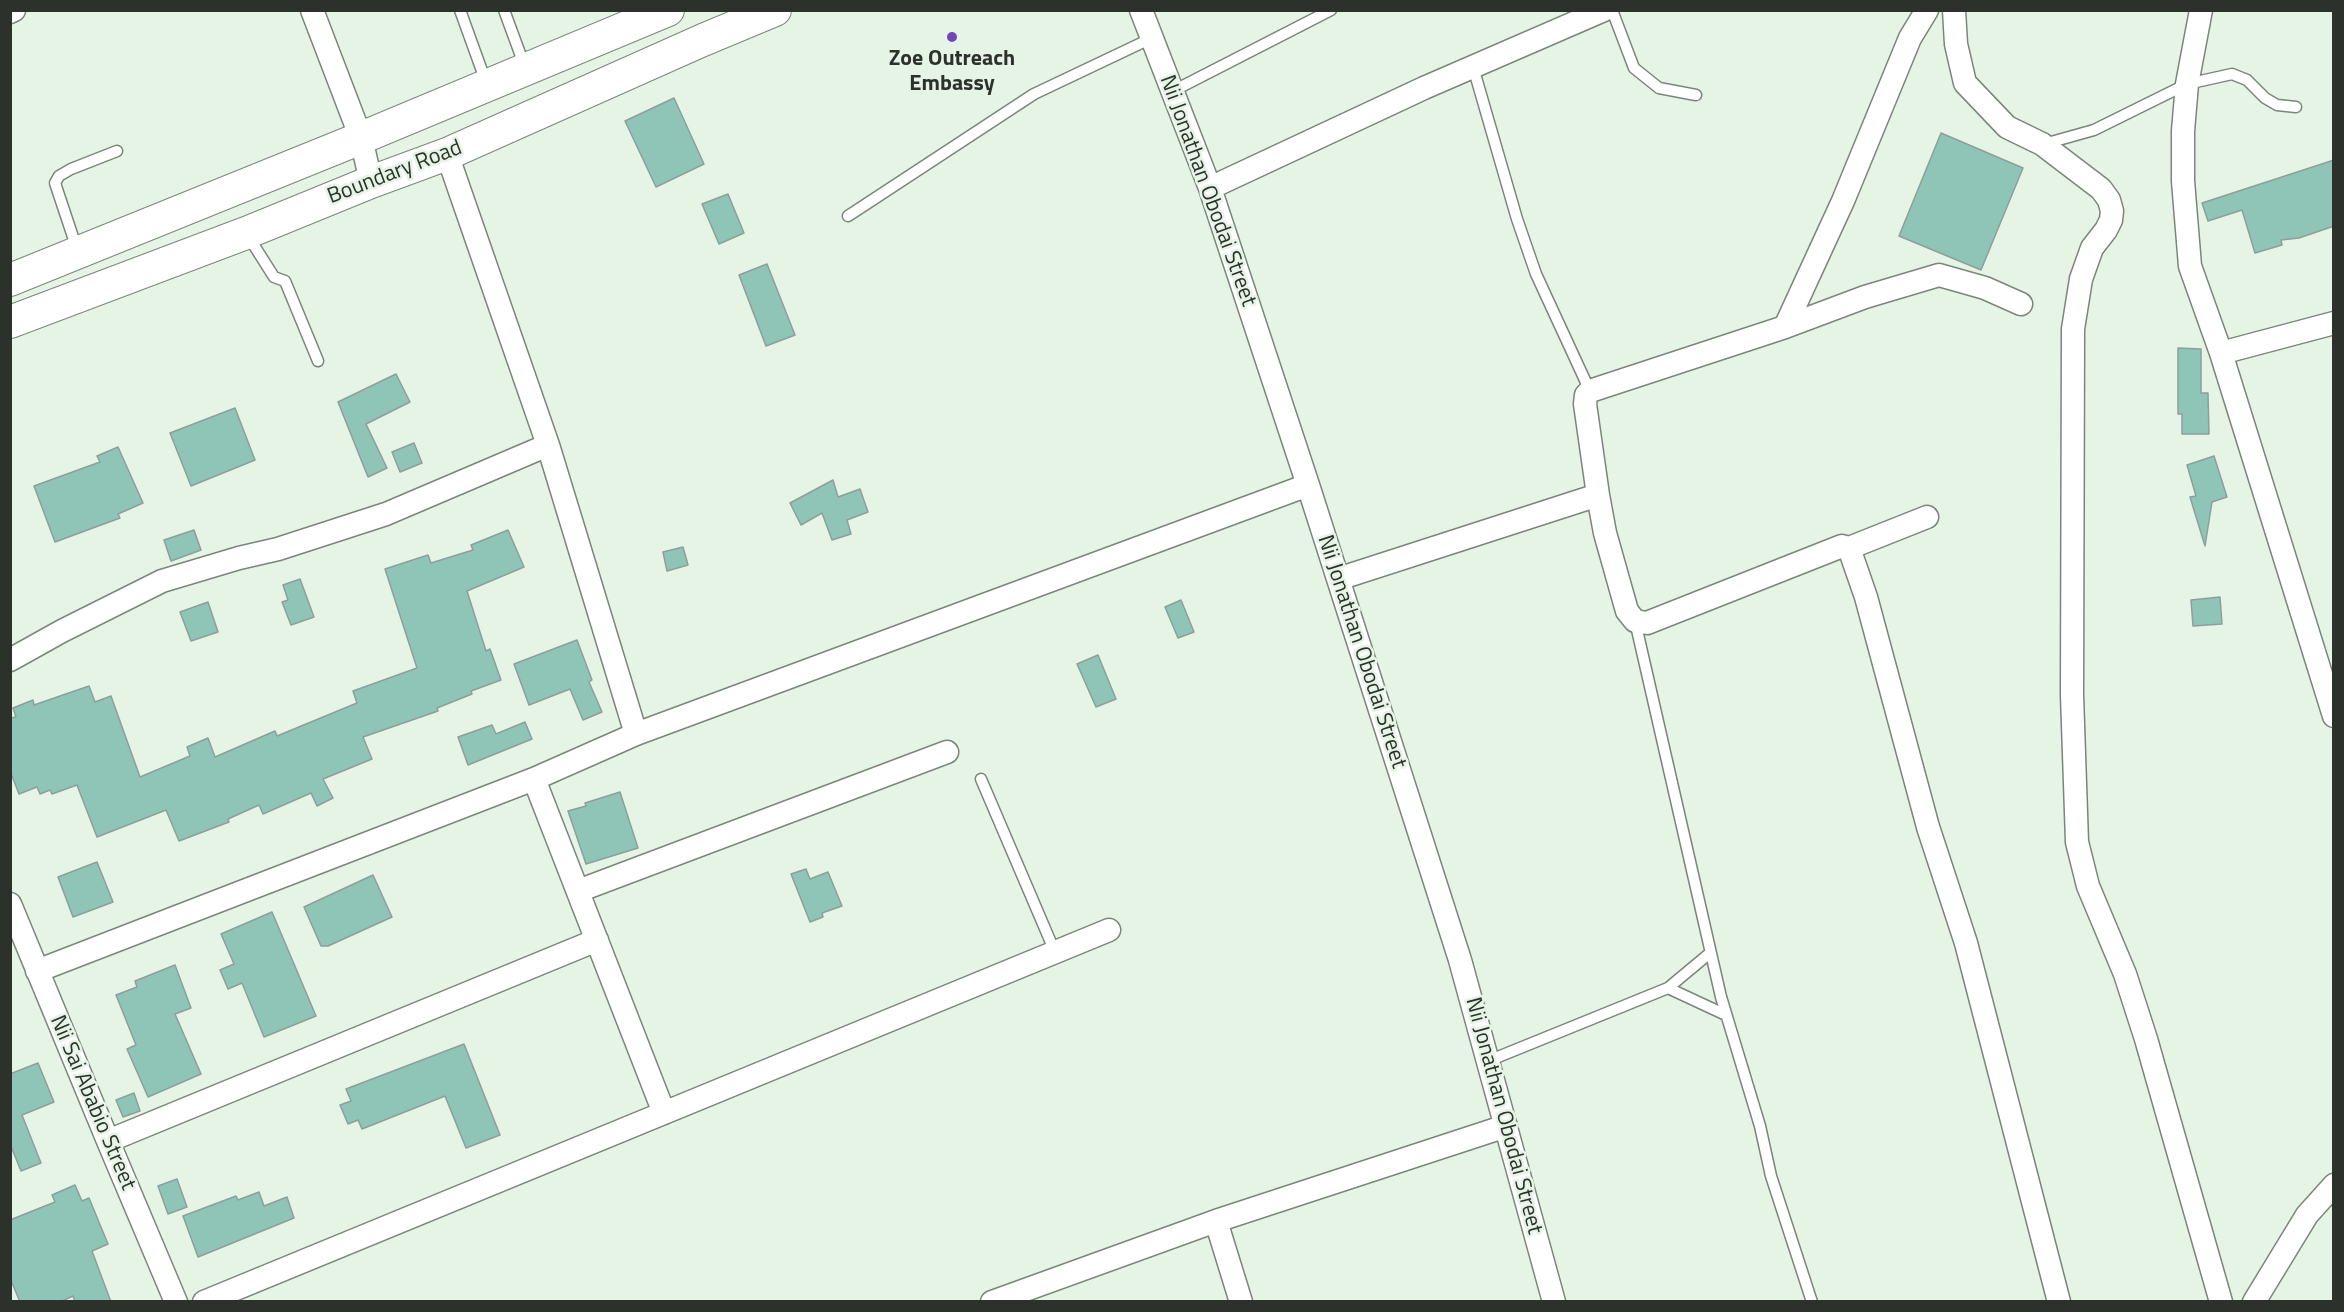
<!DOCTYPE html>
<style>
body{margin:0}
#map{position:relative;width:2344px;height:1312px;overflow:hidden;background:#e6f4e6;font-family:"Titillium Web",sans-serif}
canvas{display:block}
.frame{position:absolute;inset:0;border:12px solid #2c312c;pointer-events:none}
</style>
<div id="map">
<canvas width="2344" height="1312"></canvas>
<div class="frame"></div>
</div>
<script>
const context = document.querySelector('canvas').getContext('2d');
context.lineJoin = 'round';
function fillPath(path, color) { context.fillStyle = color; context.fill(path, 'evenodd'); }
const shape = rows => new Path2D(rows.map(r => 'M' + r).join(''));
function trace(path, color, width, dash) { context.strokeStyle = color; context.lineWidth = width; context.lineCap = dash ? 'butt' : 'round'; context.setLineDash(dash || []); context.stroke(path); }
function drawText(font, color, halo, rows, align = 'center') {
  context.font = font + ' "Titillium Web",sans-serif'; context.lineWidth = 5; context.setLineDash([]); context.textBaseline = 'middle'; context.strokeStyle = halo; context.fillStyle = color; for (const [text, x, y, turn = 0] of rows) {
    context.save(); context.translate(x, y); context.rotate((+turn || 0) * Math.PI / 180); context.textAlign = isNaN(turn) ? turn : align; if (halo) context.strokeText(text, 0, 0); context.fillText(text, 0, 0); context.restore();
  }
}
const building = shape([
 [674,98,704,164,656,187,625,121,674,98],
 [1941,133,2023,168,1981,270,1899,236,1941,133],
 [2334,160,2334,226,2299,238,2281,240,2282,245,2255,253,2242,210,2208,221,2202,203,2334,160],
 [728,194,744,233,719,244,702,204,728,194],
 [767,264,795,335,766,346,739,275,767,264],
 [2178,348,2201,349,2201,393,2208,393,2209,434,2182,434,2182,414,2178,414,2178,348],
 [396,374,410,402,366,424,387,468,368,477,338,402,396,374],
 [235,408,255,460,191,486,170,433,235,408],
 [414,443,422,463,400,472,392,452,414,443],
 [118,447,143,503,118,514,120,518,55,542,34,486,100,462,97,456,118,447],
 [2214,456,2227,497,2212,502,2205,546,2190,497,2196,496,2187,465,2214,456],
 [833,480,838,497,860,489,868,512,847,520,851,534,832,540,822,513,801,525,790,503,833,480],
 [194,530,201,550,171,561,164,540,194,530],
 [508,530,524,567,467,591,486,651,490,649,501,680,471,691,472,694,437,708,438,711,363,737,372,759,323,779,333,798,317,806,311,793,263,814,259,805,228,819,229,822,179,841,166,810,97,837,77,785,52,794,50,790,40,794,37,787,19,794,10,771,10,718,16,717,13,708,33,700,34,705,89,686,95,702,111,696,140,777,190,756,187,747,208,738,215,757,275,731,277,736,357,703,353,691,417,668,385,569,428,555,431,563,473,550,471,545,508,530],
 [683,547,688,565,667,571,663,552,683,547],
 [300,579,314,617,291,625,282,602,288,600,283,585,300,579],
 [2220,597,2222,624,2193,626,2191,600,2220,597],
 [1181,600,1194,632,1178,638,1165,607,1181,600],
 [208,602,218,632,191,641,180,612,208,602],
 [577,640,592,680,589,682,602,712,583,720,570,689,529,705,514,664,577,640],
 [1098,655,1116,699,1096,707,1077,664,1098,655],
 [525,722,532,739,468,765,458,737,492,725,496,734,525,722],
 [620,792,638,848,586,864,568,811,586,806,585,803,620,792],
 [97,862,113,902,73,917,58,877,97,862],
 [806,869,810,879,828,872,842,906,822,913,823,917,810,922,791,874,806,869],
 [373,875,392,917,328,946,321,946,304,907,373,875],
 [272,912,316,1016,264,1037,242,983,228,989,220,970,234,964,221,934,272,912],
 [175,965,191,1008,175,1014,201,1074,148,1097,127,1049,136,1045,116,995,137,987,135,981,175,965],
 [464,1044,500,1135,466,1148,445,1096,362,1129,358,1120,348,1124,340,1105,351,1101,346,1089,464,1044],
 [38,1063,54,1102,22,1115,41,1163,21,1171,10,1144,10,1074,38,1063],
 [134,1093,140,1111,123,1117,116,1100,134,1093],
 [177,1179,187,1207,168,1214,158,1186,177,1179],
 [75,1185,82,1201,89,1198,108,1244,92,1251,111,1302,75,1302,73,1296,60,1302,20,1302,10,1278,10,1220,55,1202,52,1195,75,1185],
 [259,1192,264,1206,287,1197,294,1218,198,1257,183,1216,236,1196,238,1200,259,1192]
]);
const service = shape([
 [460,10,486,82],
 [504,10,525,67],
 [1612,10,1634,68,1659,88,1696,95],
 [1473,67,1517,219,1536,274,1590,391],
 [1173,91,1331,10],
 [2044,144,2094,130,2187,84,2232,74,2247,80,2265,98,2277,105,2296,107],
 [848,216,1034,94,1152,38],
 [248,236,274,277,285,281,318,361],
 [77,249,55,183,59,176,71,169,117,151],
 [1635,621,1721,997,1760,1126,1771,1176,1812,1302],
 [981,779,1055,952],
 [1710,953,1668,988,1726,1015],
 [1488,1061,1668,988]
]);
const minor = shape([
 [312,10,361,138,371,182],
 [1141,10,1210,188,1308,485,1460,960,1554,1302],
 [1954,10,1956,44,1965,83,2007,127,2042,144,2101,189,2109,200,2112,211,2111,220,2106,230,2092,248,2081,279,2073,329,2072,695,2077,842,2088,886,2125,974,2146,1039,2221,1302],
 [2201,10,2187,84,2183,131,2183,181,2190,266,2221,353,2334,716],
 [10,12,14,10],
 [447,154,548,445,636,734],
 [1210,188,1424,88,1604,10],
 [1785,327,1843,201,1910,38,1927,10],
 [2221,353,2334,323],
 [1598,495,1605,533,1627,611,1635,621,1647,623,1842,546,1849,548,1866,597,1928,827,1966,943,2059,1302],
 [1849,548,1927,517],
 [1338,579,1598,495,1585,404,1586,395,1590,391,1785,327,1865,297,1939,275,1985,288,2021,304],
 [10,660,62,631,162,581,239,558,278,549,386,514,548,445],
 [534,779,664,1113],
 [578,891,947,752],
 [10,904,108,1141,176,1302],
 [37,971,534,779,636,734,1308,485],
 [108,1141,597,940],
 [1216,1221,1241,1302],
 [204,1302,1109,930],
 [992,1302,1216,1221,1506,1126],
 [2254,1302,2307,1215,2334,1185]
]);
const secondary = shape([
 [10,280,361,138,668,10],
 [10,322,246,233,371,182,447,154,703,40,775,10]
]);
const markers = [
 [952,37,6,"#7444bc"]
];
const poiNames = [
 ["Zoe Outreach",952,60],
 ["Embassy",952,85]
];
const streetNames = [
 ["Boundary Road",395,173,-21],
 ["Nii Jonathan Obodai Street",1207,191,70],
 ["Nii Jonathan Obodai Street",1361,652,72],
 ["Nii Sai Ababio Street",92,1103,67],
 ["Nii Jonathan Obodai Street",1503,1116,75]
];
fillPath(building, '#8fc5b6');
trace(building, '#8d9f9a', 1.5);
trace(service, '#7a867a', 13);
trace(minor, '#7a867a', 25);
trace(secondary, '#7a867a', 34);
trace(service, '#fff', 10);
trace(minor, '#fff', 22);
trace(secondary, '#fff', 32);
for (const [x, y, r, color] of markers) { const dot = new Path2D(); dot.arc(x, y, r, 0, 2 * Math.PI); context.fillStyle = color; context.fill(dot); trace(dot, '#e6f4e6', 2); }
drawText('bold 22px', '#2c312c', '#e6f4e6', poiNames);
drawText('22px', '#2c312c', '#e6f4e6', streetNames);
</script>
